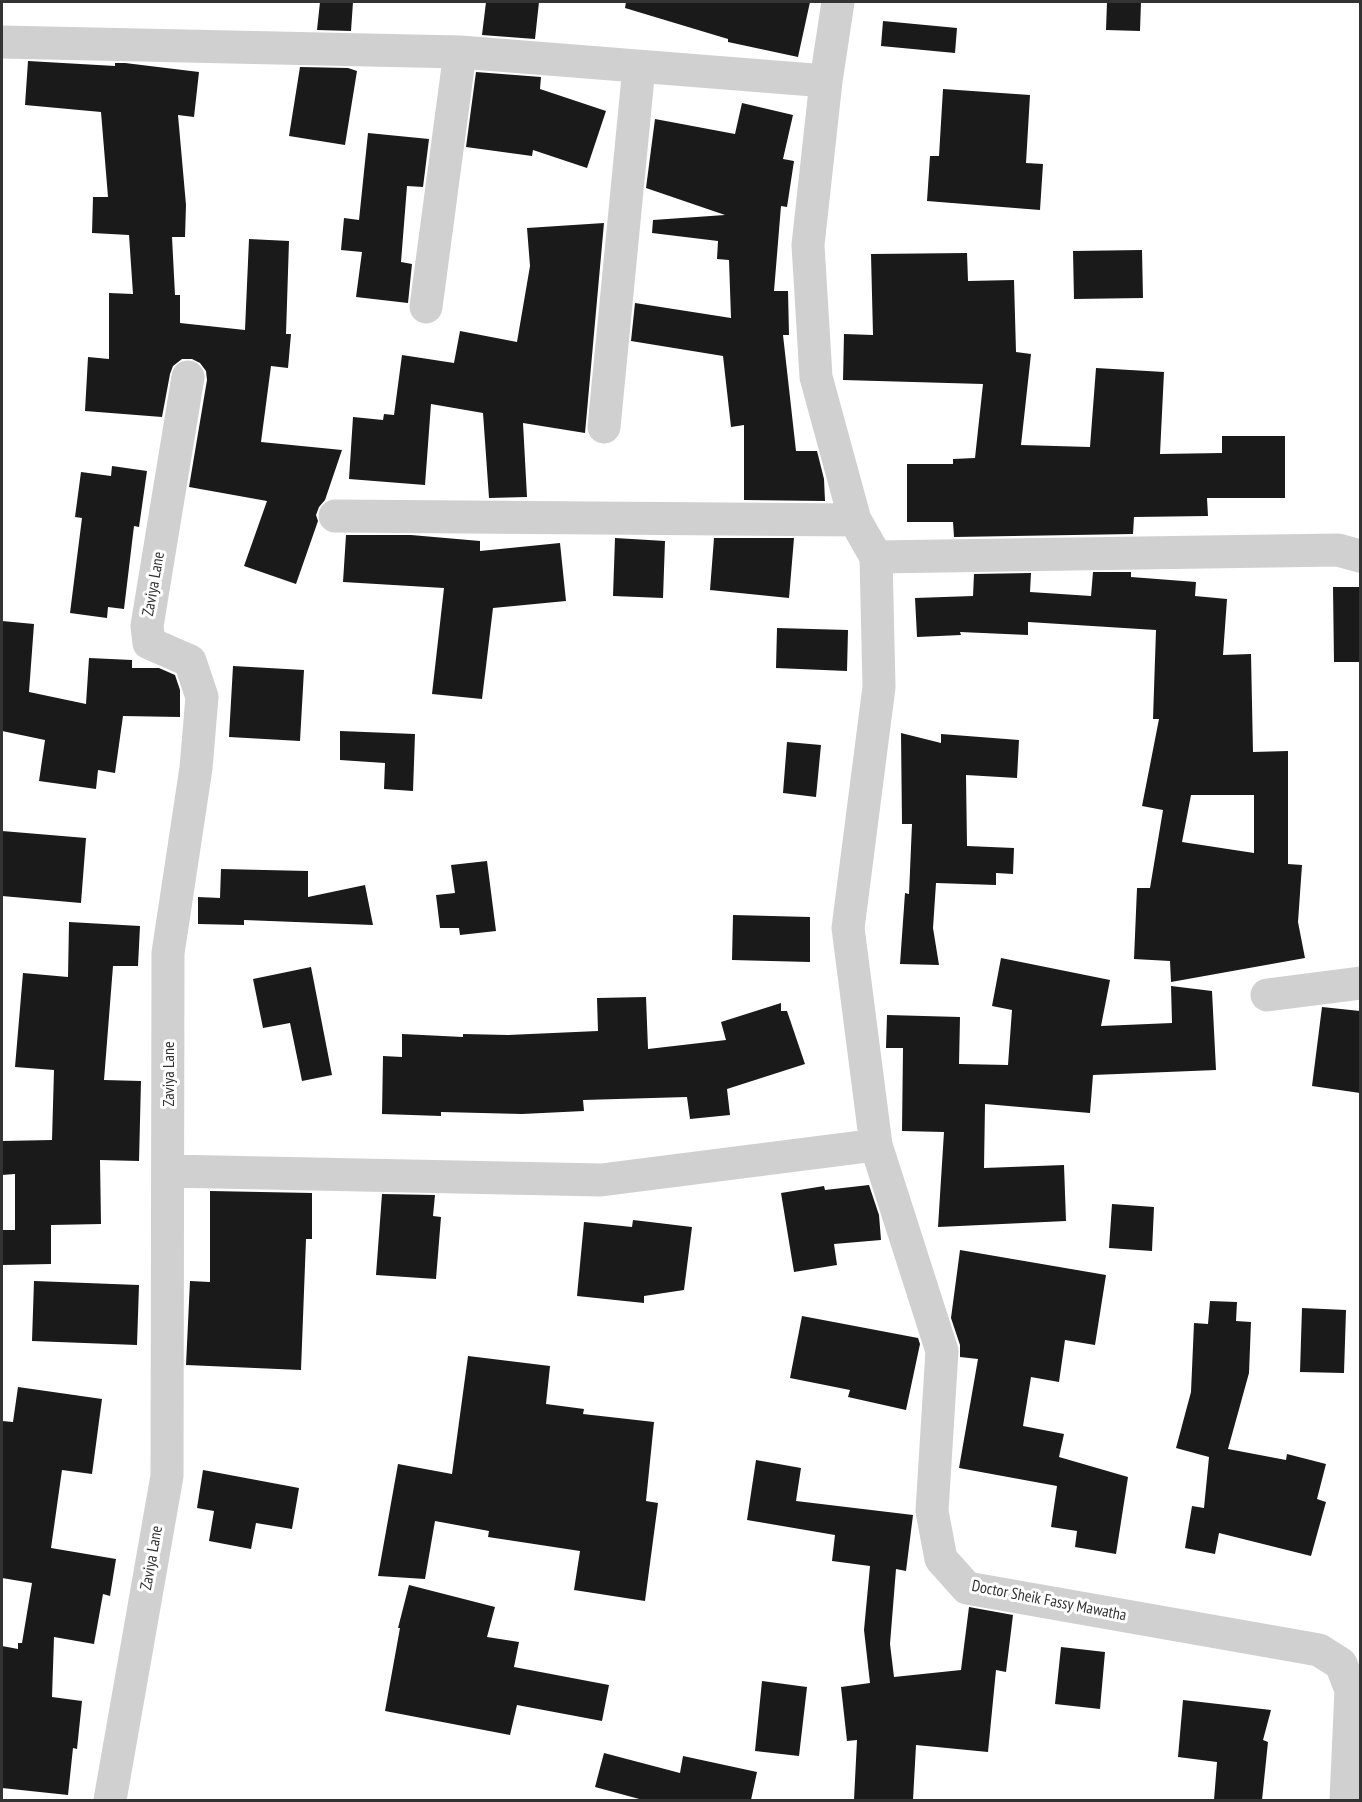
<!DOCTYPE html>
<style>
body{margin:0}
#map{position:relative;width:1362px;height:1802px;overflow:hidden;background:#fff;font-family:"PT Sans Narrow",sans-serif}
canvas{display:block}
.frame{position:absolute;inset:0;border:3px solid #333;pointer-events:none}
</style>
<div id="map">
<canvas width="1362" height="1802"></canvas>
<div class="frame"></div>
</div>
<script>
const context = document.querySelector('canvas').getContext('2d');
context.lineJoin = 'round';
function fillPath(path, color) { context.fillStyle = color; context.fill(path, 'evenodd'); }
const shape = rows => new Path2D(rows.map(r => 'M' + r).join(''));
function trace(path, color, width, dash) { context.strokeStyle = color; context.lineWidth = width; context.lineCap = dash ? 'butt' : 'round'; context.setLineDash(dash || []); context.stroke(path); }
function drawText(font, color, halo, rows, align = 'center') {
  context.font = font + ' "PT Sans Narrow",sans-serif'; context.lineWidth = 6; context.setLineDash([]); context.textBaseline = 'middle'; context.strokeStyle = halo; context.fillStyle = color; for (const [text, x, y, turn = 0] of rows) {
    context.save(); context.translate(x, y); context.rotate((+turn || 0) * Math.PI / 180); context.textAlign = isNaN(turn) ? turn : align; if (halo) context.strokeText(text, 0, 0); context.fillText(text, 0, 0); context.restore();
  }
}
const building = shape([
 [320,2,353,2,351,31,317,30],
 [486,2,539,2,535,39,482,35],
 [626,2,810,2,798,57,728,42,728,39,625,8],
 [1107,2,1141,2,1140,31,1106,30],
 [883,21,957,28,955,53,881,46],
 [28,61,115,66,115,63,125,63,199,72,194,117,178,115,186,205,185,237,172,237,175,295,180,295,180,323,245,330,249,239,289,241,286,334,291,334,288,368,271,366,261,442,342,450,325,500,319,507,316,515,318,521,296,584,244,566,267,501,189,487,207,380,206,371,200,363,192,359,182,359,173,366,170,374,162,417,85,411,88,357,109,359,109,293,133,294,129,235,92,233,93,197,108,197,101,112,25,105],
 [300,67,348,68,357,71,345,145,289,136],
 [476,72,541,77,540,89,606,111,587,168,533,150,532,156,466,147],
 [943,89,1030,95,1026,163,1043,164,1040,210,927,201,930,156,939,156],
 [742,103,793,115,783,159,794,161,787,207,781,206,774,291,788,291,789,335,783,335,796,451,817,451,824,479,825,501,744,500,744,425,731,427,723,356,631,341,635,303,731,318,729,260,717,259,718,241,652,233,653,220,725,215,646,188,655,119,735,134],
 [368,133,429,139,423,187,407,186,401,262,412,264,408,303,356,297,362,252,341,250,344,218,359,220],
 [604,223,585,433,523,423,527,497,489,498,483,413,431,404,425,485,349,479,353,417,383,420,384,414,394,415,402,355,454,363,460,331,517,342,530,266,527,228],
 [1142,250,1143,298,1074,299,1073,251],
 [967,253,968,281,1014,280,1016,352,1031,354,1021,445,1090,447,1096,368,1164,372,1160,454,1222,453,1222,436,1285,436,1285,498,1207,498,1208,516,1134,517,1133,534,954,537,953,522,907,522,907,464,953,464,953,459,975,458,983,384,843,380,844,334,873,335,871,254],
 [112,466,147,471,139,527,134,526,124,609,108,607,107,618,70,613,82,518,75,517,81,472,111,476],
 [346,535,411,535,480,541,480,551,560,543,566,601,493,608,482,699,432,694,444,588,343,582],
 [615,538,665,541,663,598,613,596],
 [714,538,794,538,789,598,710,590],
 [1093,572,1131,572,1131,577,1196,582,1195,596,1227,599,1223,655,1251,654,1253,752,1288,751,1288,864,1302,865,1298,922,1305,958,1171,982,1170,961,1134,959,1137,888,1150,888,1163,810,1142,806,1159,719,1153,719,1156,630,1028,622,1028,635,960,632,961,635,917,637,915,598,973,596,974,574,1031,573,1030,592,1091,596],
 [1191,795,1254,795,1254,853,1182,842],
 [1333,587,1360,587,1360,662,1334,662],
 [2,621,34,624,29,692,86,704,89,658,132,660,132,668,159,668,175,675,180,690,180,717,123,716,115,773,98,770,96,789,39,781,45,740,2,731],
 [777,628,848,630,847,671,776,668],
 [233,666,304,670,300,741,229,737],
 [340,731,415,734,413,791,384,789,385,763,340,760],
 [901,733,941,743,941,734,1019,740,1017,778,966,775,967,846,1014,848,1013,874,996,873,996,885,936,883,933,928,939,965,900,964,905,893,909,894,912,824,902,824],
 [787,742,821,745,816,797,783,793],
 [2,831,86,838,81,903,2,896],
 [487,861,496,931,460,935,459,928,440,928,436,895,455,893,451,865],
 [221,869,308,871,308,897,365,885,373,925,244,920,244,925,198,924,198,897,220,898],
 [733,915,810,917,810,962,732,960],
 [69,922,140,926,138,966,113,966,104,1080,141,1081,139,1161,100,1160,101,1224,51,1225,51,1264,2,1265,2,1230,15,1230,15,1174,2,1175,2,1141,52,1140,54,1070,15,1067,23,973,68,977],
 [1001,958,1110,980,1101,1026,1172,1023,1171,986,1212,991,1216,1070,1093,1075,1090,1113,985,1104,984,1168,1064,1165,1066,1221,938,1227,944,1132,902,1131,903,1048,886,1048,887,1015,960,1017,959,1064,1008,1065,1012,1010,992,1006],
 [311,967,332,1075,302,1081,290,1023,263,1028,253,979],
 [646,997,648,1049,726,1040,721,1022,781,1003,781,1011,787,1011,805,1064,727,1089,730,1115,690,1119,687,1097,583,1100,584,1111,522,1114,441,1112,441,1116,382,1114,383,1056,402,1057,402,1034,463,1037,463,1034,508,1035,598,1031,597,998],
 [1322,1007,1360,1011,1360,1093,1312,1086],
 [869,1185,879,1215,881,1240,834,1244,837,1265,794,1272,781,1193,824,1186,825,1190],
 [210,1191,312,1193,312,1239,306,1239,301,1370,186,1365,190,1281,210,1282],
 [382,1194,435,1195,433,1216,441,1217,436,1279,376,1275],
 [1112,1204,1154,1207,1152,1251,1109,1248],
 [633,1220,692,1227,684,1290,644,1296,644,1303,577,1296,584,1222,632,1227],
 [960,1250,1106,1275,1095,1345,1065,1340,1059,1382,1031,1377,1023,1426,1064,1434,1059,1457,1128,1477,1116,1554,1075,1547,1077,1531,1051,1527,1057,1486,959,1468,978,1359,960,1357,960,1345,951,1318],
 [34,1281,139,1285,137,1345,32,1341],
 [1210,1301,1237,1302,1236,1321,1251,1322,1249,1373,1228,1449,1286,1460,1287,1454,1326,1464,1317,1499,1326,1502,1311,1556,1219,1533,1215,1554,1185,1548,1192,1506,1204,1508,1209,1457,1176,1448,1191,1392,1194,1323,1208,1324],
 [1302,1308,1346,1310,1344,1373,1300,1372],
 [802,1316,918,1338,920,1344,906,1410,848,1397,850,1390,790,1378],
 [468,1356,550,1366,546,1404,584,1409,583,1414,654,1422,646,1501,658,1503,645,1601,574,1590,580,1551,488,1537,489,1531,435,1521,425,1579,378,1576,398,1464,452,1474],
 [18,1387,102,1399,92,1474,62,1470,51,1548,116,1559,110,1596,103,1594,94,1644,54,1637,52,1697,82,1701,77,1749,73,1748,68,1795,2,1788,2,1646,18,1649,18,1643,22,1643,32,1583,2,1578,2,1421,13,1422],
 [756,1460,801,1468,796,1501,913,1515,906,1571,896,1569,890,1644,894,1677,961,1670,969,1607,1013,1615,1006,1672,996,1670,988,1752,916,1745,913,1800,854,1800,857,1740,847,1741,841,1687,870,1683,864,1630,870,1566,832,1561,835,1535,747,1520],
 [203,1470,299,1488,292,1529,256,1523,251,1549,209,1541,214,1511,197,1508],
 [409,1585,495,1607,487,1637,519,1642,514,1667,609,1685,602,1721,517,1705,510,1735,385,1711,400,1628,398,1628],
 [1061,1647,1105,1652,1100,1709,1055,1704],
 [762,1681,807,1687,799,1756,755,1751],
 [1183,1700,1271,1710,1263,1740,1268,1742,1262,1800,1214,1800,1217,1762,1178,1757],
 [604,1753,680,1773,683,1756,757,1772,751,1800,643,1800,595,1787]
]);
const minor = shape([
 [838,2,826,81,808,245,816,377,855,520,876,557,879,687,848,928,876,1145,942,1351,932,1511,941,1559,967,1588,1319,1650,1341,1664,1351,1690,1346,1800],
 [2,42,460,52,826,81],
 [426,307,460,52],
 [604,427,639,67],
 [335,516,855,520],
 [876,557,1338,550,1360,556],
 [1267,995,1360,983],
 [169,1171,601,1180,876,1145],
 [110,1800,167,1476,168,953,196,768,202,697,190,661,149,643,147,626,188,377]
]);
const streetNames = [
 ["Zaviya Lane",154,584,-80],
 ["Zaviya Lane",169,1074,-90],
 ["Zaviya Lane",152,1558,-80],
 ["Doctor Sheik Fassy Mawatha",1049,1601,11]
];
fillPath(building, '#1a1a1a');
trace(minor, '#d0d0d0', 33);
drawText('16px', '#333', '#fff', streetNames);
</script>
